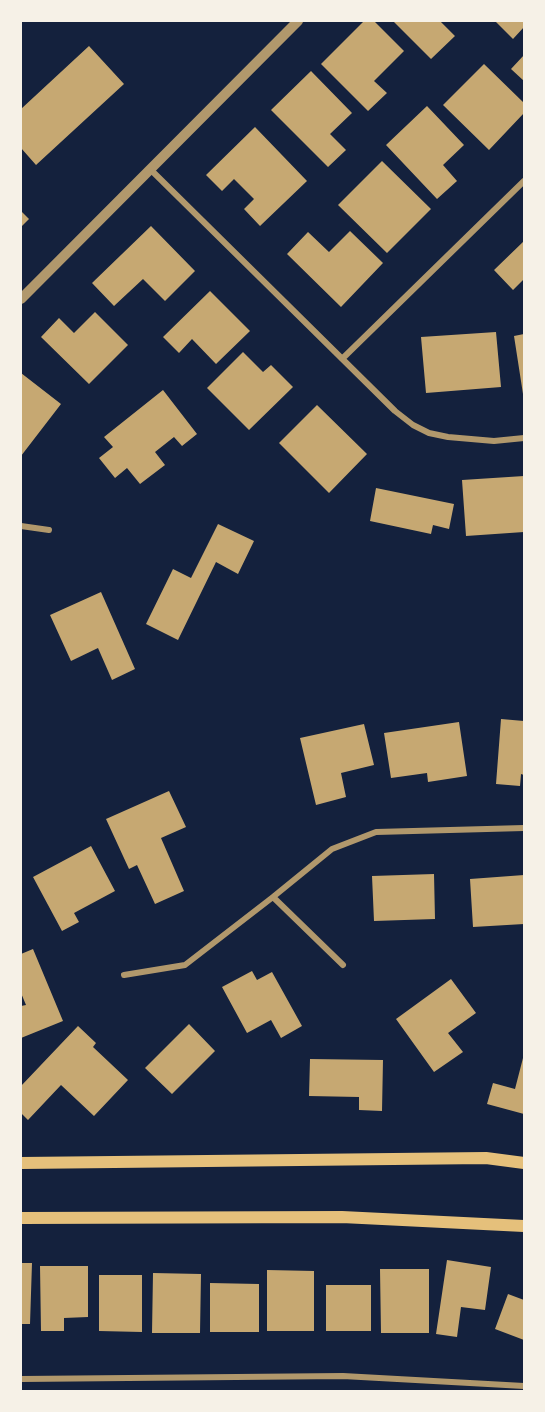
<!DOCTYPE html>
<style>
body{margin:0}
#map{position:relative;width:545px;height:1412px;overflow:hidden;background:#14213d;font-family:Arial,sans-serif}
canvas{display:block}
.frame{position:absolute;inset:0;border:22px solid #f6f1e7;pointer-events:none}
</style>
<div id="map">
<canvas width="545" height="1412"></canvas>
<div class="frame"></div>
</div>
<script>
const context = document.querySelector('canvas').getContext('2d');
context.lineJoin = 'round';
function fillPath(path, color) { context.fillStyle = color; context.fill(path, 'evenodd'); }
const shape = rows => new Path2D(rows.map(r => 'M' + r).join(''));
function trace(path, color, width, dash) { context.strokeStyle = color; context.lineWidth = width; context.lineCap = dash ? 'butt' : 'round'; context.setLineDash(dash || []); context.stroke(path); }
const building = shape([
 [364,21,374,21,404,51,374,81,387,93,368,111,321,64],
 [393,21,440,21,455,36,431,59],
 [495,21,524,21,524,27,513,39],
 [89,46,124,84,36,165,21,148,21,109],
 [524,55,524,81,511,69],
 [484,64,524,103,524,113,489,150,443,105],
 [311,71,352,113,330,134,346,150,328,167,271,110],
 [427,106,464,145,443,165,457,181,437,199,386,145],
 [255,127,307,181,260,226,244,209,254,199,234,179,222,191,206,175],
 [382,161,431,209,387,253,338,205],
 [21,211,29,219,21,227],
 [151,226,195,271,165,301,143,279,114,306,92,283],
 [350,231,383,263,341,307,287,254,308,232,329,252],
 [524,241,524,279,513,290,494,270],
 [210,291,250,331,216,364,192,339,179,353,163,337],
 [95,312,128,345,89,384,41,337,59,318,74,333],
 [496,332,501,387,426,393,421,337],
 [524,334,524,393,523,394,514,336],
 [243,352,263,372,271,365,293,387,249,430,207,388],
 [21,373,61,404,21,456],
 [163,390,197,434,182,446,174,437,155,452,165,465,140,484,127,468,115,478,99,458,113,447,104,437],
 [317,405,367,454,329,493,279,443],
 [524,476,524,532,466,536,462,480],
 [376,488,454,504,449,529,433,525,431,534,370,521],
 [218,524,254,541,238,574,216,562,178,640,146,624,173,569,191,578],
 [101,592,135,669,112,680,98,648,71,661,50,615],
 [501,719,524,721,524,775,521,774,520,786,496,784],
 [459,722,467,776,428,782,427,773,391,778,384,733],
 [364,724,374,765,341,773,346,797,316,805,300,738],
 [169,791,186,827,161,838,184,891,155,904,137,865,129,869,106,819],
 [91,846,115,891,74,913,79,922,62,931,33,877],
 [434,874,435,919,374,921,372,876],
 [524,875,524,924,473,927,470,879],
 [33,949,63,1021,21,1038,21,1006,26,1005,21,993,21,954],
 [252,971,257,980,272,972,302,1026,281,1038,271,1020,247,1033,222,987],
 [451,979,476,1013,448,1033,463,1052,434,1072,396,1019],
 [189,1024,215,1051,172,1094,145,1068],
 [78,1026,96,1043,93,1047,128,1080,94,1116,61,1085,28,1120,21,1113,21,1086],
 [523,1058,524,1114,487,1104,493,1083,515,1089],
 [310,1059,383,1060,382,1111,359,1110,359,1097,309,1096],
 [447,1260,491,1267,485,1310,461,1307,457,1337,436,1334],
 [21,1263,32,1263,30,1324,21,1324],
 [40,1266,88,1266,88,1317,64,1318,64,1331,41,1331],
 [380,1269,429,1269,429,1333,381,1333],
 [267,1270,314,1271,314,1331,267,1331],
 [153,1273,201,1274,200,1333,152,1333],
 [99,1275,142,1275,142,1332,99,1331],
 [210,1283,259,1284,259,1332,210,1332],
 [326,1285,371,1285,371,1331,326,1331],
 [508,1294,524,1300,524,1340,495,1329]
]);
const minor = shape([
 [150,169,395,411,413,425,429,433,448,437,494,441,524,438],
 [342,359,524,181],
 [21,526,49,530],
 [273,897,343,965],
 [124,975,185,965,273,897,332,849,376,832,524,828],
 [21,1379,343,1376,524,1386]
]);
const tertiary = shape([
 [21,299,298,21]
]);
const secondary = shape([
 [21,1163,486,1158,524,1163],
 [21,1218,342,1217,524,1226]
]);
fillPath(building, '#c6a872');
trace(minor, '#b1986c', 6);
trace(tertiary, '#b1986c', 10);
trace(secondary, '#e5c07b', 12);
</script>
